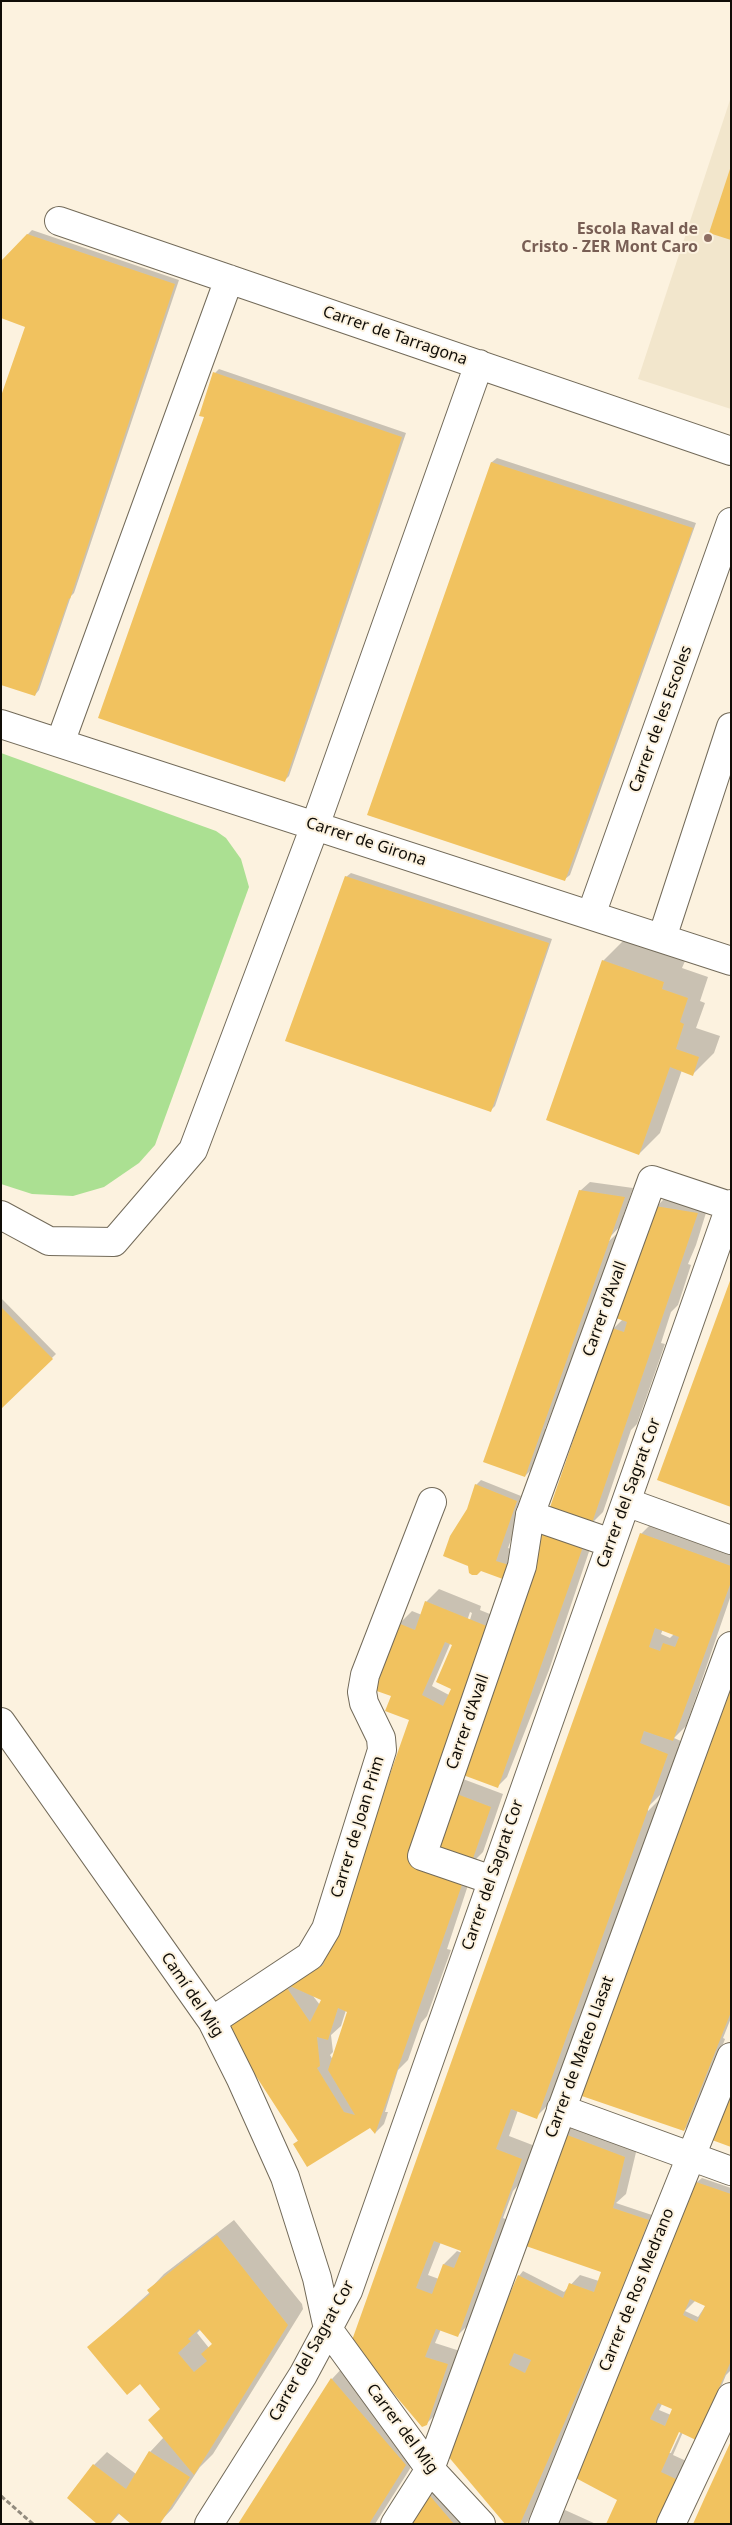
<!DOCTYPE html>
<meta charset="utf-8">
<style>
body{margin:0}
#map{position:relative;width:732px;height:2525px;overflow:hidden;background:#fcf2df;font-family:"Noto Sans",sans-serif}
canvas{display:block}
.frame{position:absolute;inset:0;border:2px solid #100d07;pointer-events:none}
</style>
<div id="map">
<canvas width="732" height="2525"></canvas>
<div class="frame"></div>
</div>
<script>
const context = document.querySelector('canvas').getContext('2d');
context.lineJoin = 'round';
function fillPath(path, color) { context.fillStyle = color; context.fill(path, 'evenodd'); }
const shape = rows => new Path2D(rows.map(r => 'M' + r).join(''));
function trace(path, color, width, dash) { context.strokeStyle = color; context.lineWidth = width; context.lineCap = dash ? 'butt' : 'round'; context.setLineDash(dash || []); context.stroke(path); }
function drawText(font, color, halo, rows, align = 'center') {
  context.font = font + ' "Noto Sans",sans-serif'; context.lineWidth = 4; context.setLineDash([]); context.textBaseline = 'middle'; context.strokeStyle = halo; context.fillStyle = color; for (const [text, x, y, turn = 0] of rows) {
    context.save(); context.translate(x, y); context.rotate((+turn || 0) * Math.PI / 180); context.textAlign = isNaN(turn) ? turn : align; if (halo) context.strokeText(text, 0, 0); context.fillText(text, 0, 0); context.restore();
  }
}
const built = shape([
 [731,97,731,409,638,379]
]);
const green = shape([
 [1,753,216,831,226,838,241,859,249,887,155,1145,139,1163,104,1187,73,1196,32,1194,1,1184]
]);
const shadow = shape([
 [32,230,179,280,74,593,71,596,39,690,35,695,27,326,1,262],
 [219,369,406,433,289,776,285,780,205,416,215,373],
 [497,458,696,523,570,875,565,879,369,815,492,462],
 [351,873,552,939,495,1106,491,1110,346,877],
 [624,940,685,961,682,968,708,977,700,1001,705,1003,696,1028,720,1036,714,1053,693,1074,682,1070,660,1133,639,1154,603,961],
 [590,1182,633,1188,623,1216,628,1218,609,1238,609,1241,628,1223,615,1257,605,1267,592,1304,594,1304,545,1429,547,1430,534,1467,525,1476,580,1191],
 [669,1194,710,1200,696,1245,688,1264,691,1265,678,1305,671,1312,661,1343,665,1344,637,1424,631,1430,603,1512,590,1525,597,1528,549,1670,507,1777,498,1786,549,1512,614,1328,623,1319,656,1207],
 [1,1298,56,1354,1,1408],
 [481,1480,521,1496,515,1512,520,1515,508,1548,528,1554,523,1568,481,1570,468,1509,476,1485],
 [654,1521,731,1549,731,1595,686,1726,674,1738,681,1741,678,1747,682,1748,668,1787,648,1807,648,1811,660,1799,552,2101,536,2117,518,2110,509,2136,535,2146,521,2182,513,2191,503,2218,510,2221,471,2322,458,2335,441,2329,435,2343,460,2351,439,2411,426,2424,383,2379,641,1534],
 [663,1629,674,1634,670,1638,661,1634],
 [441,2242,462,2251,462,2253,457,2251,444,2264,439,2279,428,2275],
 [439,1589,481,1606,480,1610,502,1619,463,1779,503,1794,483,1852,470,1865,473,1870,447,1949,451,1950,427,2016,421,2023,408,2060,398,2070,385,2112,388,2112,384,2124,375,2133,370,2126,294,2144,299,2140,231,2025,328,1956,410,1719,392,1696,399,1624,412,1611,422,1615,426,1602],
 [470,1612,472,1613,466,1633,463,1633],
 [450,1644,454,1645,452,1689,449,1695,432,1686],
 [313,1996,323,2000,320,2005],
 [346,2010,349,2012,333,2060,330,2055,333,2052,331,2035,341,2026],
 [731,1666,731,2018,723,2038,725,2039,697,2117,684,2130],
 [576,2121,638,2144,626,2194,616,2203,652,2215,635,2260,621,2308,528,2521,525,2524,507,2524,444,2449,519,2276,523,2271,564,2292,580,2275,599,2281,603,2271,563,2134],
 [702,2178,731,2188,731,2370,726,2375,704,2429,683,2432,673,2455,693,2464,677,2486,619,2499,681,2222,697,2182],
 [696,2300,706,2305,698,2317,685,2311],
 [662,2404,674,2409,671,2415,659,2410],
 [680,2426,683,2427,671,2453,668,2453],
 [234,2220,302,2304,303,2309,213,2454,200,2467,172,2509,159,2523,120,2513,110,2524,94,2465,107,2452,136,2474,150,2452,164,2437,161,2408,140,2382,89,2347,150,2292,149,2290,164,2274],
 [201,2329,213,2343,209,2348,197,2333],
 [344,2366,425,2445,375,2524,239,2524,332,2379],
 [430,2486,462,2524,405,2524],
 [565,2510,596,2524,553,2524]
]);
const building = shape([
 [730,169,731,169,731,240,709,233],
 [27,234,175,284,70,599,69,598,35,696,1,685,1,396,25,327,1,318,1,261],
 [213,372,402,437,285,782,98,718,204,417,199,416],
 [491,462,693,528,565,881,367,815],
 [345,876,549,943,491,1112,285,1041],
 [602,960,664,982,662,989,688,998,680,1022,684,1024,676,1049,699,1057,693,1076,670,1067,639,1155,546,1120],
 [579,1190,625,1197,525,1477,483,1462],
 [655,1206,698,1213,591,1526,548,1513,612,1328,624,1332,627,1322,616,1318],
 [731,1278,731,1507,657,1480],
 [1,1307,53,1359,1,1409],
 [475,1484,517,1501,496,1561,516,1567,511,1582,481,1571,477,1575,472,1575,469,1573,468,1566,443,1556,450,1536,467,1509],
 [543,1525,585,1541,498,1788,455,1772],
 [640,1533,731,1566,731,1582,673,1741,644,1731,640,1743,668,1754,537,2119,511,2109,496,2149,522,2159,458,2337,436,2329,425,2357,448,2364,427,2425,422,2427,351,2343],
 [655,1628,679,1637,675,1647,663,1643,660,1651,649,1647],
 [434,2241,461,2251,454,2268,443,2264,432,2294,416,2288],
 [425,1601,494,1629,414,1859,464,1879,375,2134,370,2128,307,2167,293,2144,298,2141,254,2073,230,2025,287,1988,310,2022,321,2000,290,1986,323,1965,335,1931,409,1720,385,1711,391,1696,371,1689,398,1623,415,1630],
 [445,1642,452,1645,436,1682,451,1689,443,1706,422,1695],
 [338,2008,347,2012,328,2070,355,2115,344,2112,317,2068,320,2066,317,2037,328,2040],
 [731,1663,731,2012,684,2131,576,2094],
 [449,1791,491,1807,470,1867,427,1851],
 [731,2092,731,2147,712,2140],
 [562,2133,625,2157,613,2208,649,2220,609,2321,520,2524,505,2524,442,2449,518,2275,563,2298,569,2283,594,2292,601,2272,523,2245],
 [514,2353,531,2360,525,2373,509,2365],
 [696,2182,731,2194,731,2361,696,2440,679,2432,661,2472,678,2480,659,2524,606,2524,617,2500,572,2476],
 [690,2299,705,2306,697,2322,683,2315],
 [658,2403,672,2409,665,2426,650,2419],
 [217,2235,288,2325,194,2475,148,2420,160,2409,140,2384,127,2395,87,2347,150,2294,147,2290],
 [199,2329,212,2344,201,2354,207,2361,194,2372,178,2353,191,2341,188,2339],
 [331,2378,406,2465,369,2524,238,2524],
 [731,2441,731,2524,693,2524,706,2495],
 [149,2451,190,2477,160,2524,131,2524,118,2513,110,2524,97,2524,67,2498,93,2464,126,2489],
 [425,2490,454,2524,404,2524]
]);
const path = shape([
 [1,2496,33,2524]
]);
const pedestrian = shape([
 [492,1880,422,1856,522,1566,530,1515]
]);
const minor = shape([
 [59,221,731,451],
 [1,724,731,961],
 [60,743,229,279],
 [591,915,731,522],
 [662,938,731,727],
 [1,1215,49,1241,114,1242,193,1150,315,826,479,364],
 [626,1502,731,1540],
 [611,1543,530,1515,652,1180,730,1206],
 [1,1722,212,2021,241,2079,285,2177,317,2278,328,2329,430,2469,481,2524],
 [212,2021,310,1956,326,1929,382,1750,381,1738,364,1703,362,1692,365,1675,432,1502],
 [561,2109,731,2171],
 [209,2524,303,2375,348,2291,731,1204],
 [395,2524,430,2469,731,1646],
 [543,2524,731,2057],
 [671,2524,731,2397]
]);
const markers = [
 [708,238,5,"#8d6e63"]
];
const educationNames = [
 ["Escola Raval de",698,229],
 ["Cristo - ZER Mont Caro",698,247]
];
const streetNames = [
 ["Carrer de Tarragona",395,336,19],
 ["Carrer de les Escoles",661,719,-70],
 ["Carrer de Girona",366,842,18],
 ["Carrer d'Avall",605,1309,-70],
 ["Carrer del Sagrat Cor",629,1493,-70],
 ["Carrer d'Avall",468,1722,-71],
 ["Carrer de Joan Prim",358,1827,-73],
 ["Carrer del Sagrat Cor",493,1875,-71],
 ["Camí del Mig",192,1995,56],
 ["Carrer de Mateo Llasat",580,2057,-70],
 ["Carrer de Ros Medrano",637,2290,-68],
 ["Carrer del Sagrat Cor",312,2351,-61],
 ["Carrer del Mig",402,2429,53]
];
fillPath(built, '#f2e6cc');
fillPath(green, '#abe092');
fillPath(shadow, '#0003');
fillPath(building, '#f1c25f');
trace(pedestrian, '#726a59', 30);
trace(minor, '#726a59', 30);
trace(path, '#928b7e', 3, [5, 2.5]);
trace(pedestrian, '#fff', 28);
trace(minor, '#fff', 28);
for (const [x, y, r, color] of markers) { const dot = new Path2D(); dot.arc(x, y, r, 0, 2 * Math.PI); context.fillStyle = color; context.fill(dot); trace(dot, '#fcf2df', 2); }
drawText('bold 16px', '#785e54', '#fcf2df', educationNames, 'right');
drawText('16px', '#100d07', '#fcf2df', streetNames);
</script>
